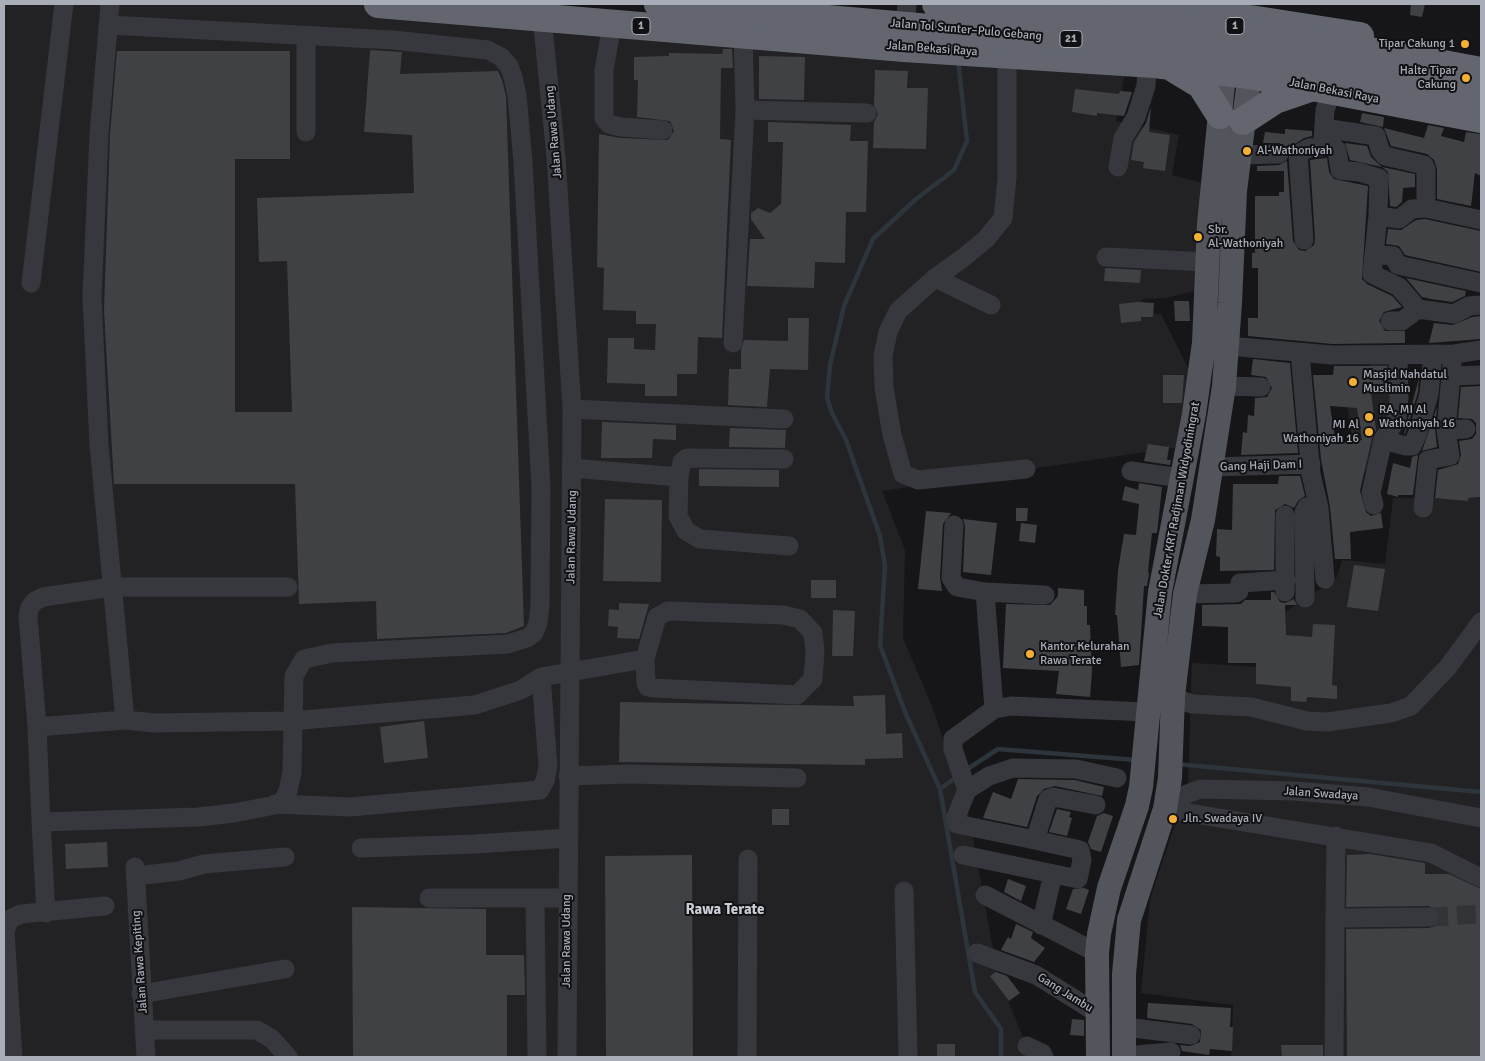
<!DOCTYPE html>
<meta charset="utf-8">
<style>
body{margin:0}
#map{position:relative;width:1485px;height:1061px;overflow:hidden;background:#161618;font-family:Signika,sans-serif}
canvas{display:block}
.frame{position:absolute;inset:0;border:5px solid #a8adb8;pointer-events:none}
</style>
<div id="map">
<canvas width="1485" height="1061"></canvas>
<div class="frame"></div>
</div>
<script>
const context = document.querySelector('canvas').getContext('2d');
context.lineJoin = 'round';
function fillPath(path, color) { context.fillStyle = color; context.fill(path, 'evenodd'); }
const shape = rows => new Path2D(rows.map(r => 'M' + r).join(''));
function trace(path, color, width, dash) { context.strokeStyle = color; context.lineWidth = width; context.lineCap = dash ? 'butt' : 'round'; context.setLineDash(dash || []); context.stroke(path); }
function drawText(font, color, halo, rows, align = 'center') {
  context.font = font + ' Signika,sans-serif'; context.lineWidth = 4; context.setLineDash([]); context.textBaseline = 'middle'; context.strokeStyle = halo; context.fillStyle = color; for (const [text, x, y, turn = 0] of rows) {
    context.save(); context.translate(x, y); context.rotate((+turn || 0) * Math.PI / 180); context.textAlign = isNaN(turn) ? turn : align; if (halo) context.strokeText(text, 0, 0); context.fillText(text, 0, 0); context.restore();
  }
}
const built = shape([
 [4,4,396,4,1127,62,1116,121,1179,135,1172,175,1238,192,1237,280,1167,298,1142,299,1142,313,1161,314,1197,386,1186,446,882,491,905,550,903,638,932,706,969,816,998,977,1026,1044,1028,1057,4,1057],
 [1394,360,1390,410,1369,475,1354,453,1346,395,1365,395,1370,363],
 [1393,498,1481,498,1481,1057,1231,1057,1233,1005,1141,993,1150,899,1188,785,1192,663,1260,667,1264,626,1336,579,1342,560,1385,564]
]);
const stream = shape([
 [1176,764,1481,792],
 [966,770,998,749,1136,760],
 [958,776,940,789,975,992,1001,1029,1001,1057],
 [940,789,905,712,880,645,885,566,880,536,846,440,832,413,827,398,830,365,844,306,873,239,915,200,954,170,967,141,958,60]
]);
const building = shape([
 [1411,4,1425,4,1422,17,1410,15],
 [723,49,732,49,733,68,721,68,720,139,731,140,722,338,698,337,697,374,677,374,677,396,645,396,645,384,607,383,608,338,634,338,634,349,655,350,656,324,636,324,636,311,603,310,604,268,597,267,599,134,620,138,668,140,674,131,670,121,637,117,638,80,634,80,634,57,669,56,669,53,722,54],
 [370,50,402,52,400,74,498,71,502,80,506,96,524,626,506,633,377,639,376,601,299,604,295,484,114,484,104,311,110,135,117,51,290,51,290,159,235,159,235,412,292,412,287,261,259,262,257,198,414,193,412,135,364,132],
 [759,56,805,57,804,100,759,99],
 [875,70,908,71,907,88,928,88,926,149,873,148,874,122,878,114,874,105],
 [1075,89,1119,94,1120,91,1132,92,1124,116,1097,113,1097,116,1072,112],
 [1151,107,1149,132,1170,135,1165,171,1143,168,1144,162,1131,160,1134,142,1146,123],
 [1362,113,1384,117,1383,127,1360,122],
 [768,122,851,125,850,141,868,141,866,212,846,212,845,263,815,262,814,288,747,286,750,239,765,239,751,219,751,213,758,208,770,213,781,204,783,142,768,142],
 [1428,125,1444,128,1441,136,1464,142,1466,132,1481,134,1481,176,1475,173,1471,206,1437,199,1437,169,1434,160,1427,154,1391,146,1384,128,1424,138],
 [1285,129,1312,131,1312,136,1304,138,1289,148,1279,143,1263,143,1265,132,1285,134],
 [1345,143,1367,146,1371,157,1382,167,1415,174,1415,187,1403,188,1402,202,1396,207,1390,206,1388,172,1382,167,1350,160],
 [1327,158,1329,172,1334,179,1368,186,1362,279,1367,284,1392,296,1402,307,1384,312,1379,321,1385,331,1405,331,1405,343,1332,344,1248,336,1248,318,1258,318,1258,268,1252,268,1252,253,1255,253,1255,196,1279,196,1279,192,1284,192,1284,171,1257,171,1257,166,1279,165,1287,161,1293,241,1299,250,1305,251,1314,245,1315,239,1310,160],
 [1425,219,1481,231,1481,272,1405,255,1399,246,1386,244,1388,229,1401,230,1416,220],
 [1105,268,1141,270,1140,283,1104,281],
 [1406,278,1466,291,1465,296,1452,302,1431,299,1422,297],
 [1174,301,1189,301,1190,321,1175,321],
 [1137,302,1154,303,1153,317,1141,317,1141,321,1121,323,1119,304],
 [1481,316,1481,339,1429,343,1434,323,1453,325,1472,317],
 [788,318,809,318,808,370,770,369,767,407,728,405,729,369,741,369,741,350,744,340,788,341],
 [1253,359,1290,363,1298,453,1241,455,1243,432,1247,433,1248,415,1254,416,1255,398,1267,397,1272,388,1266,377,1251,375],
 [1334,366,1387,366,1388,394,1371,393,1376,430,1372,438,1360,491,1366,512,1371,516,1381,513,1383,528,1350,532,1351,559,1335,559,1330,507,1321,459,1313,375,1333,375],
 [1330,406,1357,408,1362,440,1336,444],
 [1163,375,1184,375,1182,403,1163,403],
 [1419,378,1418,392,1405,434,1404,434],
 [1481,386,1481,497,1468,498,1468,501,1435,498,1438,470,1458,464,1461,455,1459,441,1472,439,1476,434,1476,423,1472,419,1458,418,1461,387],
 [1437,407,1435,429,1437,447,1422,451],
 [602,422,676,425,676,440,653,439,652,458,601,458],
 [730,428,786,430,785,448,729,447],
 [1148,444,1169,447,1167,460,1171,460,1170,465,1144,461],
 [1418,455,1413,495,1398,495,1398,497,1387,494,1393,463,1410,468,1412,457],
 [699,469,779,470,779,487,699,486],
 [1279,476,1300,476,1305,496,1298,501,1294,508,1285,504,1275,510,1274,570,1220,571,1220,557,1216,556,1217,529,1232,530,1233,484,1278,484],
 [1139,483,1162,487,1157,533,1152,533,1148,571,1149,574,1147,586,1144,586,1139,665,1121,667,1117,615,1115,615,1118,570,1124,534,1136,535,1139,504,1122,500,1125,486,1138,490],
 [605,499,662,500,661,582,603,581],
 [1016,508,1028,508,1027,521,1016,521],
 [926,511,951,513,943,524,940,577,942,591,918,589],
 [963,519,997,523,991,575,963,572,965,526],
 [1021,523,1037,525,1035,543,1019,541],
 [1354,565,1385,569,1378,611,1347,607],
 [811,580,836,580,836,598,811,598],
 [1058,588,1084,590,1084,606,1087,606,1087,625,1090,625,1092,672,1090,697,1056,694,1059,671,1003,668,1006,604,1050,605,1058,596],
 [1271,592,1274,592,1280,602,1285,603,1294,599,1297,605,1285,605,1286,635,1312,637,1313,624,1335,625,1332,685,1337,686,1337,699,1307,697,1306,702,1291,701,1291,687,1256,684,1256,663,1228,663,1228,627,1202,626,1202,605,1241,604,1245,600,1271,600],
 [619,603,649,604,639,639,617,638,618,627,608,626,609,609,619,610],
 [833,610,855,611,853,656,832,656],
 [885,695,886,734,902,733,903,758,865,759,865,765,619,762,620,702,854,706,853,696],
 [424,721,428,758,384,763,380,727],
 [1018,779,1075,780,1104,787,1102,796,1055,786,1044,789,1037,796,1027,827,983,818,993,792,1011,799],
 [772,809,789,809,789,825,772,825],
 [1057,809,1071,812,1069,817,1072,818,1067,836,1049,832],
 [1104,813,1113,816,1101,852,1091,849,1088,842,1097,816],
 [107,842,108,867,66,869,65,844],
 [1370,854,1425,863,1425,874,1449,874,1481,889,1481,1057,1347,1057,1346,929,1429,928,1435,926,1440,917,1438,911,1429,906,1346,907,1347,855],
 [692,855,693,1057,606,1057,605,856],
 [1008,879,1026,886,1021,901,1004,892],
 [1084,888,1089,890,1081,914,1066,909,1073,889],
 [352,907,486,909,486,955,524,955,525,995,507,995,507,1057,353,1057],
 [1016,924,1033,932,1031,938,1045,948,1034,962,1001,950,1008,937,1011,939],
 [996,972,1007,976,1020,993,1009,1001,990,976],
 [1148,1003,1231,1008,1230,1027,1233,1027,1232,1051,1210,1049,1209,1055,1182,1051,1180,1045,1190,1046,1200,1042,1201,1030,1192,1024,1147,1018],
 [1072,1019,1084,1020,1084,1036,1070,1035],
 [937,1044,955,1044,955,1057,937,1057],
 [1281,1045,1323,1045,1323,1057,1282,1057]
]);
const minorTunnel = shape([
 [1429,917,1481,914]
]);
const minor = shape([
 [110,4,99,134,92,297,99,445,125,720,155,723,291,721,475,705,521,690,541,677,548,766,545,781,540,790,350,807,275,804],
 [542,17,556,157,572,409,567,1057],
 [606,23,610,36,604,70,604,118,609,124,621,127,663,130],
 [109,25,393,40,488,50,501,57,509,66,513,77,517,95,523,162,541,487,540,605,538,623,534,633,527,638,508,644,332,653,304,659,294,676,292,772,288,791,283,801,275,805,234,813,198,817,41,822,37,727,28,616,30,607,35,601,43,597,112,587,288,587],
 [306,36,306,132],
 [904,37,907,4],
 [1007,54,1007,178,1003,218,986,239,963,258,935,278,898,311,888,332,883,356,884,388,892,435,903,474,918,480,1026,469],
 [745,110,867,113],
 [1324,128,1376,136,1380,150,1385,156,1424,165,1426,169,1426,208],
 [1323,141,1325,110,1331,91],
 [1239,155,1279,154],
 [1118,167,1123,138,1136,117,1146,86,1147,64],
 [1378,216,1399,219,1412,209,1426,208,1481,220],
 [1304,240,1298,154,1309,148,1332,146,1337,150,1340,170,1359,172,1379,178,1378,216,1372,274,1399,287,1418,309],
 [1374,254,1393,256,1398,265,1481,283],
 [1106,257,1207,262],
 [935,278,991,305],
 [31,283,64,4],
 [1390,321,1402,321,1418,309,1454,314,1469,306,1481,305],
 [733,343,745,110,743,33],
 [1228,346,1332,355,1454,354,1481,350],
 [1300,353,1311,474,1319,508,1325,579],
 [1398,355,1399,398,1397,419,1383,440,1406,446,1412,446,1417,435,1429,394,1433,354],
 [1452,365,1451,376,1481,375],
 [1224,386,1261,387],
 [572,409,784,419],
 [1446,430,1466,429],
 [1212,467,1311,464],
 [572,468,679,477,678,516,686,531,700,539,789,546],
 [1131,471,1181,478],
 [679,477,682,462,687,458,784,459],
 [1374,505,1371,493,1383,440],
 [1423,508,1428,460,1450,456,1446,430,1451,376],
 [954,525,951,578,957,587,985,592,1045,595],
 [985,592,994,709],
 [1285,592,1285,515],
 [1185,594,1236,593,1239,591,1240,583,1286,580],
 [1305,598,1304,512,1307,507,1319,508],
 [541,677,645,659,657,617,668,611,783,615,800,619,813,633,815,652,813,679,797,695,653,688,648,687,646,683,645,659],
 [1160,693,1192,704,1251,707,1307,721,1327,722,1391,713,1411,706,1448,667,1481,622],
 [37,727,125,720],
 [568,776,629,774,797,778],
 [967,790,953,749,953,739,994,709,1011,706,1147,712],
 [1165,809,1431,853,1481,878],
 [1165,809,1182,796,1200,789,1295,791,1368,797,1481,818],
 [41,822,46,913],
 [1035,840,957,824,956,817,967,790,989,776,1013,768,1076,769,1117,778],
 [361,848,475,844,568,838],
 [963,855,1078,879,1082,860,1080,850,1035,840,1048,799,1053,797,1096,805],
 [135,867,146,1057],
 [136,876,179,871,204,864,285,857],
 [904,891,908,1057],
 [985,895,1097,953],
 [429,898,567,898],
 [535,899,537,1057],
 [1335,918,1336,836],
 [1041,925,1053,874],
 [977,953,1036,975,1097,1013],
 [141,994,285,969],
 [1125,1027,1191,1035],
 [145,1030,257,1030,272,1039,288,1057],
 [1027,1046,1042,1053,1044,1057],
 [1124,1056,1171,1052],
 [13,1057,5,931,10,919,21,914,105,906],
 [747,1057,748,859],
 [1334,1057,1335,918,1429,917]
]);
const major = shape([
 [1098,1057,1097,953,1099,934,1109,888,1137,806,1141,787,1160,592,1194,414,1204,343,1209,224,1226,54],
 [1124,1057,1124,974,1129,920,1165,809,1170,778,1173,696,1185,594,1203,520,1224,386,1230,303,1235,191,1252,56]
]);
const highway = shape([
 [378,4,904,48,1154,64,1249,75,1481,119],
 [1103,4,1257,20,1360,36],
 [1173,68,1201,85,1220,115],
 [1243,121,1275,100,1313,87]
]);
const highwayBridge = shape([
 [658,4,1179,50,1270,61,1481,95],
 [936,4,1260,35,1390,54,1481,71]
]);
const markers = [
 [1465,44,5,"#f2b134"],
 [1466,78,5,"#f2b134"],
 [1247,151,5,"#f2b134"],
 [1198,237,5,"#f2b134"],
 [1353,382,5,"#f2b134"],
 [1369,417,5,"#f2b134"],
 [1369,432,5,"#f2b134"],
 [1030,654,5,"#f2b134"],
 [1173,819,5,"#f2b134"]
];
const shields = [
 [641,26,18],
 [1235,26,18],
 [1071,39,22]
];
const shieldNames = [
 ["1",641,26],
 ["1",1235,26],
 ["21",1071,39]
];
const streetNames = [
 ["Jalan Tol Sunter–Pulo Gebang",966,30,5],
 ["Jalan Bekasi Raya",932,49,4],
 ["Jalan Bekasi Raya",1334,91,11],
 ["Jalan Rawa Udang",554,132,-95],
 ["Gang Haji Dam I",1261,466,-2],
 ["Jalan Dokter KRT Radjiman Widyodiningrat",1177,510,-80],
 ["Jalan Rawa Udang",572,537,-89],
 ["Jalan Swadaya",1321,794,4],
 ["Jalan Rawa Udang",567,941,-90],
 ["Jalan Rawa Kepiting",140,962,-94],
 ["Gang Jambu",1065,993,32]
];
const poiNames = [
 ["Tipar Cakung 1",1455,44,"right"],
 ["Halte Tipar",1456,71,"right"],
 ["Cakung",1456,85,"right"],
 ["Al-Wathoniyah",1257,151],
 ["Sbr.",1208,230],
 ["Al-Wathoniyah",1208,244],
 ["Masjid Nahdatul",1363,375],
 ["Muslimin",1363,389],
 ["RA, MI Al",1379,410],
 ["Wathoniyah 16",1379,424],
 ["MI Al",1359,425,"right"],
 ["Wathoniyah 16",1359,439,"right"],
 ["Kantor Kelurahan",1040,647],
 ["Rawa Terate",1040,661],
 ["Jln. Swadaya IV",1183,819]
];
const quarterNames = [
 ["Rawa Terate",725,910]
];
fillPath(built, '#222225');
trace(stream, '#2c353c', 4.5);
fillPath(building, '#404145');
trace(minorTunnel, '#333438', 19, [19, 9]);
trace(minor, '#37383d', 19);
trace(major, '#53555c', 24);
trace(highway, '#63666e', 28);
trace(highwayBridge, '#63666e', 28);
for (const [x, y, r, color] of markers) { const dot = new Path2D(); dot.arc(x, y, r, 0, 2 * Math.PI); context.fillStyle = color; context.fill(dot); trace(dot, '#111113', 2); }
for (const [x, y, w] of shields) { const box = new Path2D(); box.roundRect(x - w / 2, y - 8.5, w, 17, 4); context.fillStyle = '#111113'; context.fill(box); trace(box, '#a8adb8', 1); }
drawText('bold 11px', '#a8adb8', null, shieldNames);
drawText('12px', '#a8adb8', '#111113', streetNames);
drawText('12px', '#a8adb8', '#111113', poiNames, 'left');
drawText('bold 15px', '#c9ccd4', '#111113', quarterNames);
</script>
